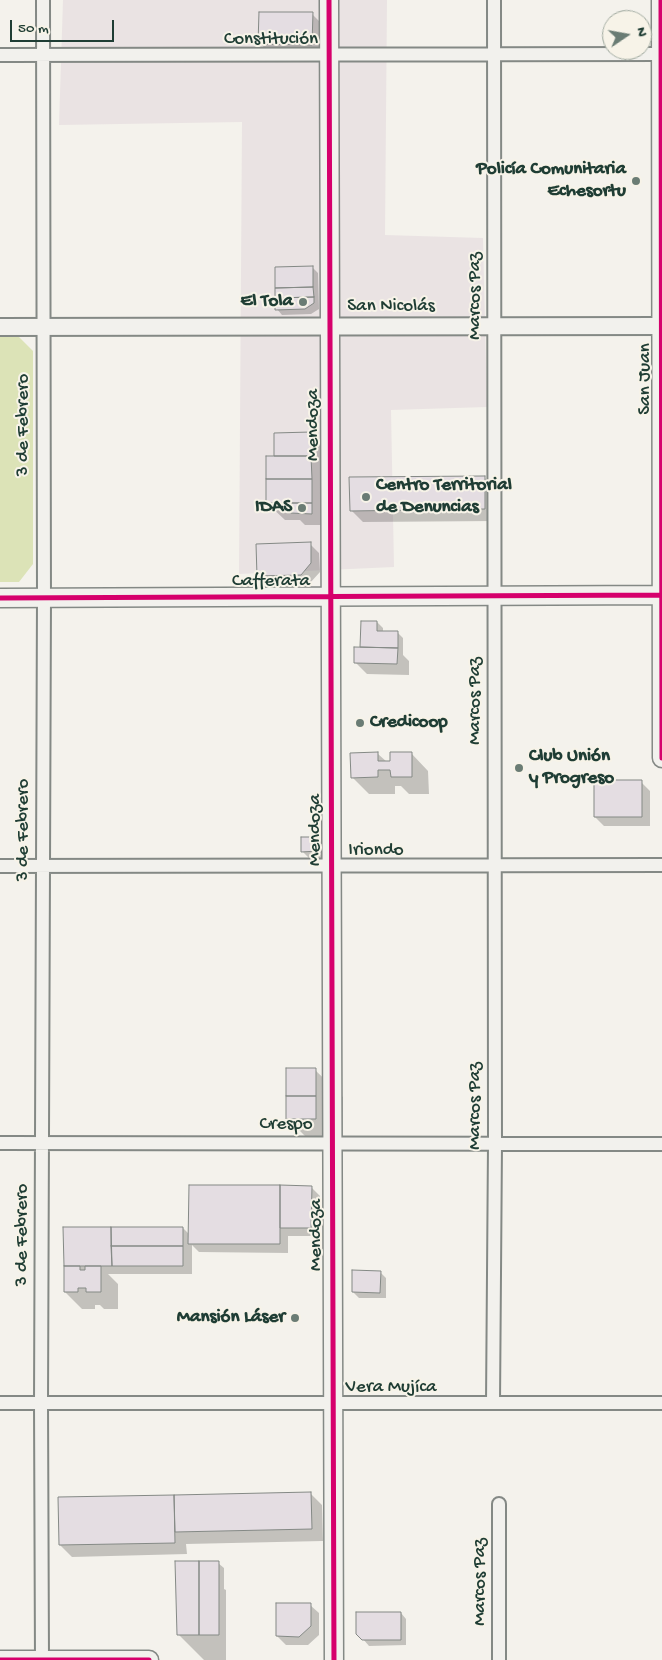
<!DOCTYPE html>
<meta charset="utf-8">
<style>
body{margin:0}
#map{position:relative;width:662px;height:1660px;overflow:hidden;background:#f4f2ec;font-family:"Gochi Hand",sans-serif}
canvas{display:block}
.north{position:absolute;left:602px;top:10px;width:50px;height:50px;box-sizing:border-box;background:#f7f3e8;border:1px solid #a1aaa0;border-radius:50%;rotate:78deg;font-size:14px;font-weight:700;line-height:20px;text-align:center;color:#1f3d34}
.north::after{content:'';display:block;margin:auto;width:18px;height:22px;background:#6a7c74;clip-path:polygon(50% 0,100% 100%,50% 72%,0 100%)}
.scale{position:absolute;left:10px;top:20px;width:104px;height:22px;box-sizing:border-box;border:2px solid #1f3d34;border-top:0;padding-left:6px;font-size:15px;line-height:18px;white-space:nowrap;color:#1f3d34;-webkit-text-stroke:4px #f7f3e8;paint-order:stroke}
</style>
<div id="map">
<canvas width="662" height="1660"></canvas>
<div class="north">N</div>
<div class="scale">50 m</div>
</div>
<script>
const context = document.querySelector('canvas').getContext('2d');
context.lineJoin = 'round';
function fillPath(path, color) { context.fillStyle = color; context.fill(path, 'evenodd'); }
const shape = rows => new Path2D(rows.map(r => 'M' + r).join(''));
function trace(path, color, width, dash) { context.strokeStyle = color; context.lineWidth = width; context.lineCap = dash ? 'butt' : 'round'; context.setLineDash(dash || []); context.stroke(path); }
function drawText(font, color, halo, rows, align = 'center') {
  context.font = font + ' "Gochi Hand",sans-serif'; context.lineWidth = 4; context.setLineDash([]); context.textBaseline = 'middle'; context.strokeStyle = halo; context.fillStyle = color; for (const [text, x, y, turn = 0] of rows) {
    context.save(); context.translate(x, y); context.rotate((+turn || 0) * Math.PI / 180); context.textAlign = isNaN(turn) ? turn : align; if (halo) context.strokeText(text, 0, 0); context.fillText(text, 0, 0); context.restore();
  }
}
const built = shape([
 [63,0,387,0,385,235,483,238,487,407,391,410,394,567,239,574,242,122,59,125]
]);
const green = shape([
 [0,337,19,337,33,351,33,564,19,582,0,582]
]);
const shadow = shape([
 [312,14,321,23,321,53,268,52,260,43],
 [312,267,318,273,319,309,311,314,282,315,277,309],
 [310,434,327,451,328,472,320,472,320,489,328,497,323,525,305,525,300,520,285,520,267,503,276,457],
 [484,477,496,489,496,521,363,522,351,510],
 [310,544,319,553,320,572,310,583,267,584,258,575],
 [377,622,383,628,383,632,397,632,403,638,403,655,409,661,409,675,367,674,355,662,364,649,362,647],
 [411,753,428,771,429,794,409,794,401,786,395,786,395,794,369,794,352,777,378,754,387,762],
 [641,782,650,791,650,826,604,826,595,817],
 [319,839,330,850,330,863,314,863,302,851],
 [315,1070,343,1097,343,1146,315,1146,287,1118],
 [311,1187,320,1196,320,1236,288,1236,288,1253,199,1252,192,1245,192,1274,108,1274,118,1284,118,1309,104,1309,100,1305,95,1305,95,1309,82,1309,65,1292,65,1229,183,1228,190,1235],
 [380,1272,386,1278,386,1298,359,1298,353,1292],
 [310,1493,322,1505,323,1541,186,1544,187,1554,72,1557,60,1545,59,1498],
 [218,1563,224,1568,224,1589,226,1590,226,1660,204,1660,178,1634],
 [310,1605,319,1613,319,1635,308,1645,286,1645,277,1636],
 [401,1613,406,1619,406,1645,369,1646,363,1639]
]);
const building = shape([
 [259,12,313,12,312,45,258,44,259,12],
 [313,266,313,287,275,288,275,267,313,266],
 [313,287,314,297,275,298,275,288,313,287],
 [314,297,314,303,305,309,275,310,275,298,314,297],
 [311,432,311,456,274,456,274,433,311,432],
 [266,456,311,456,312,479,266,479,266,456],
 [485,476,485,509,350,511,349,477,485,476],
 [266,479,312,479,312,503,266,503,266,479],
 [291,503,312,503,312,514,291,513,291,503],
 [311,542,311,563,301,575,257,576,256,544,311,542],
 [361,621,377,621,377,631,398,631,398,648,360,647,361,621],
 [354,647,398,648,397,664,354,663,354,647],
 [378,752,378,761,390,761,390,752,412,752,412,777,391,777,390,770,378,770,378,777,351,778,350,753,378,752],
 [594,780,642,780,642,817,594,817,594,780],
 [301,837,319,837,319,851,301,852,301,837],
 [286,1068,316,1068,316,1096,286,1096,286,1068],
 [286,1096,316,1096,316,1119,286,1119,286,1096],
 [189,1185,280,1185,280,1244,188,1244,189,1185],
 [280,1185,312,1186,311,1228,280,1228,280,1185],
 [63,1227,111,1227,112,1266,64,1266,63,1227],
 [111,1227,183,1227,183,1246,111,1246,111,1227],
 [111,1246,183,1246,183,1266,112,1266,111,1246],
 [64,1266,80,1266,80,1270,85,1270,85,1266,101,1266,101,1292,86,1292,86,1288,78,1288,78,1292,64,1292,64,1266],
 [352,1270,381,1271,380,1293,352,1292,352,1270],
 [311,1492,312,1529,175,1532,174,1495,311,1492],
 [174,1495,175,1543,59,1545,58,1497,174,1495],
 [175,1561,199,1561,199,1635,177,1635,175,1561],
 [199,1561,219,1561,219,1635,199,1635,199,1561],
 [276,1603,311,1603,311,1626,299,1637,276,1636,276,1603],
 [356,1612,401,1612,401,1640,362,1640,356,1634,356,1612]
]);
const minor = shape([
 [0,55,662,54],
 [0,866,662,865],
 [0,1143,662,1144],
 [0,1403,662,1403],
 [493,1403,495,1144,494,0],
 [499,1504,499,1660],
 [42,1660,41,1403,44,598,43,0]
]);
const tertiary = shape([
 [0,327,662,326]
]);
const secondary = shape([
 [329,0,334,1660],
 [661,0,662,758],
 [0,598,662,595],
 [0,1660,149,1660]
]);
const cycleway = shape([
 [329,0,334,1660],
 [661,0,662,758],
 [0,598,662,595],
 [0,1660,149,1660]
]);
const markers = [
 [636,181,5,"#6a7c74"],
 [303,302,5,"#6a7c74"],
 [366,497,5,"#6a7c74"],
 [302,508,5,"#6a7c74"],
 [360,723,5,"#6a7c74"],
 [519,768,5,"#6a7c74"],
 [295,1318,5,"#6a7c74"]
];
const streetNames = [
 ["Constitución",271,40],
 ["Marcos Paz",476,296,-90],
 ["San Nicolás",391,307],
 ["San Juan",646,379,-90],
 ["3 de Febrero",24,425,-90],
 ["Mendoza",314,425,-90],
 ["Cafferata",271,582],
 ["Marcos Paz",476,701,-90],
 ["3 de Febrero",24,830,-90],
 ["Mendoza",316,830,-90],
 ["Iriondo",376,851],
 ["Marcos Paz",476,1106,-90],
 ["Crespo",286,1125],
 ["3 de Febrero",23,1235,-90],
 ["Mendoza",317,1235,-90],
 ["Vera Mujíca",391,1388],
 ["Marcos Paz",481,1582,-90]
];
const poiNames = [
 ["Policía Comunitaria",626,170],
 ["Echesortu",626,192],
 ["El Tola",293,302],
 ["Centro Territorial",376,486,"left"],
 ["de Denuncias",376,508,"left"],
 ["IDAS",292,508],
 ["Credicoop",370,723,"left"],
 ["Club Unión",529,757,"left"],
 ["y Progreso",529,779,"left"],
 ["Mansión Láser",285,1318]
];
fillPath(built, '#eae3e3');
fillPath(green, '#dce3b7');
fillPath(shadow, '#0003');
fillPath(building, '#e4dde2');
trace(building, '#848985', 1);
trace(minor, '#848985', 16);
trace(tertiary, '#848985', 20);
trace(secondary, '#848985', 21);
trace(minor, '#f2f1ed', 12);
trace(tertiary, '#f2f1ed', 16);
trace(secondary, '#f2f1ed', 18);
trace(cycleway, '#d6006c', 5);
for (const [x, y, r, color] of markers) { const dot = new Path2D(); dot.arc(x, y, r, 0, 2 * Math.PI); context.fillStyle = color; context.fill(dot); trace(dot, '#f7f3e8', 2); }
drawText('19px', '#1f3d34', '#f7f3e8', streetNames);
drawText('bold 19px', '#1f3d34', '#f7f3e8', poiNames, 'right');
</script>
